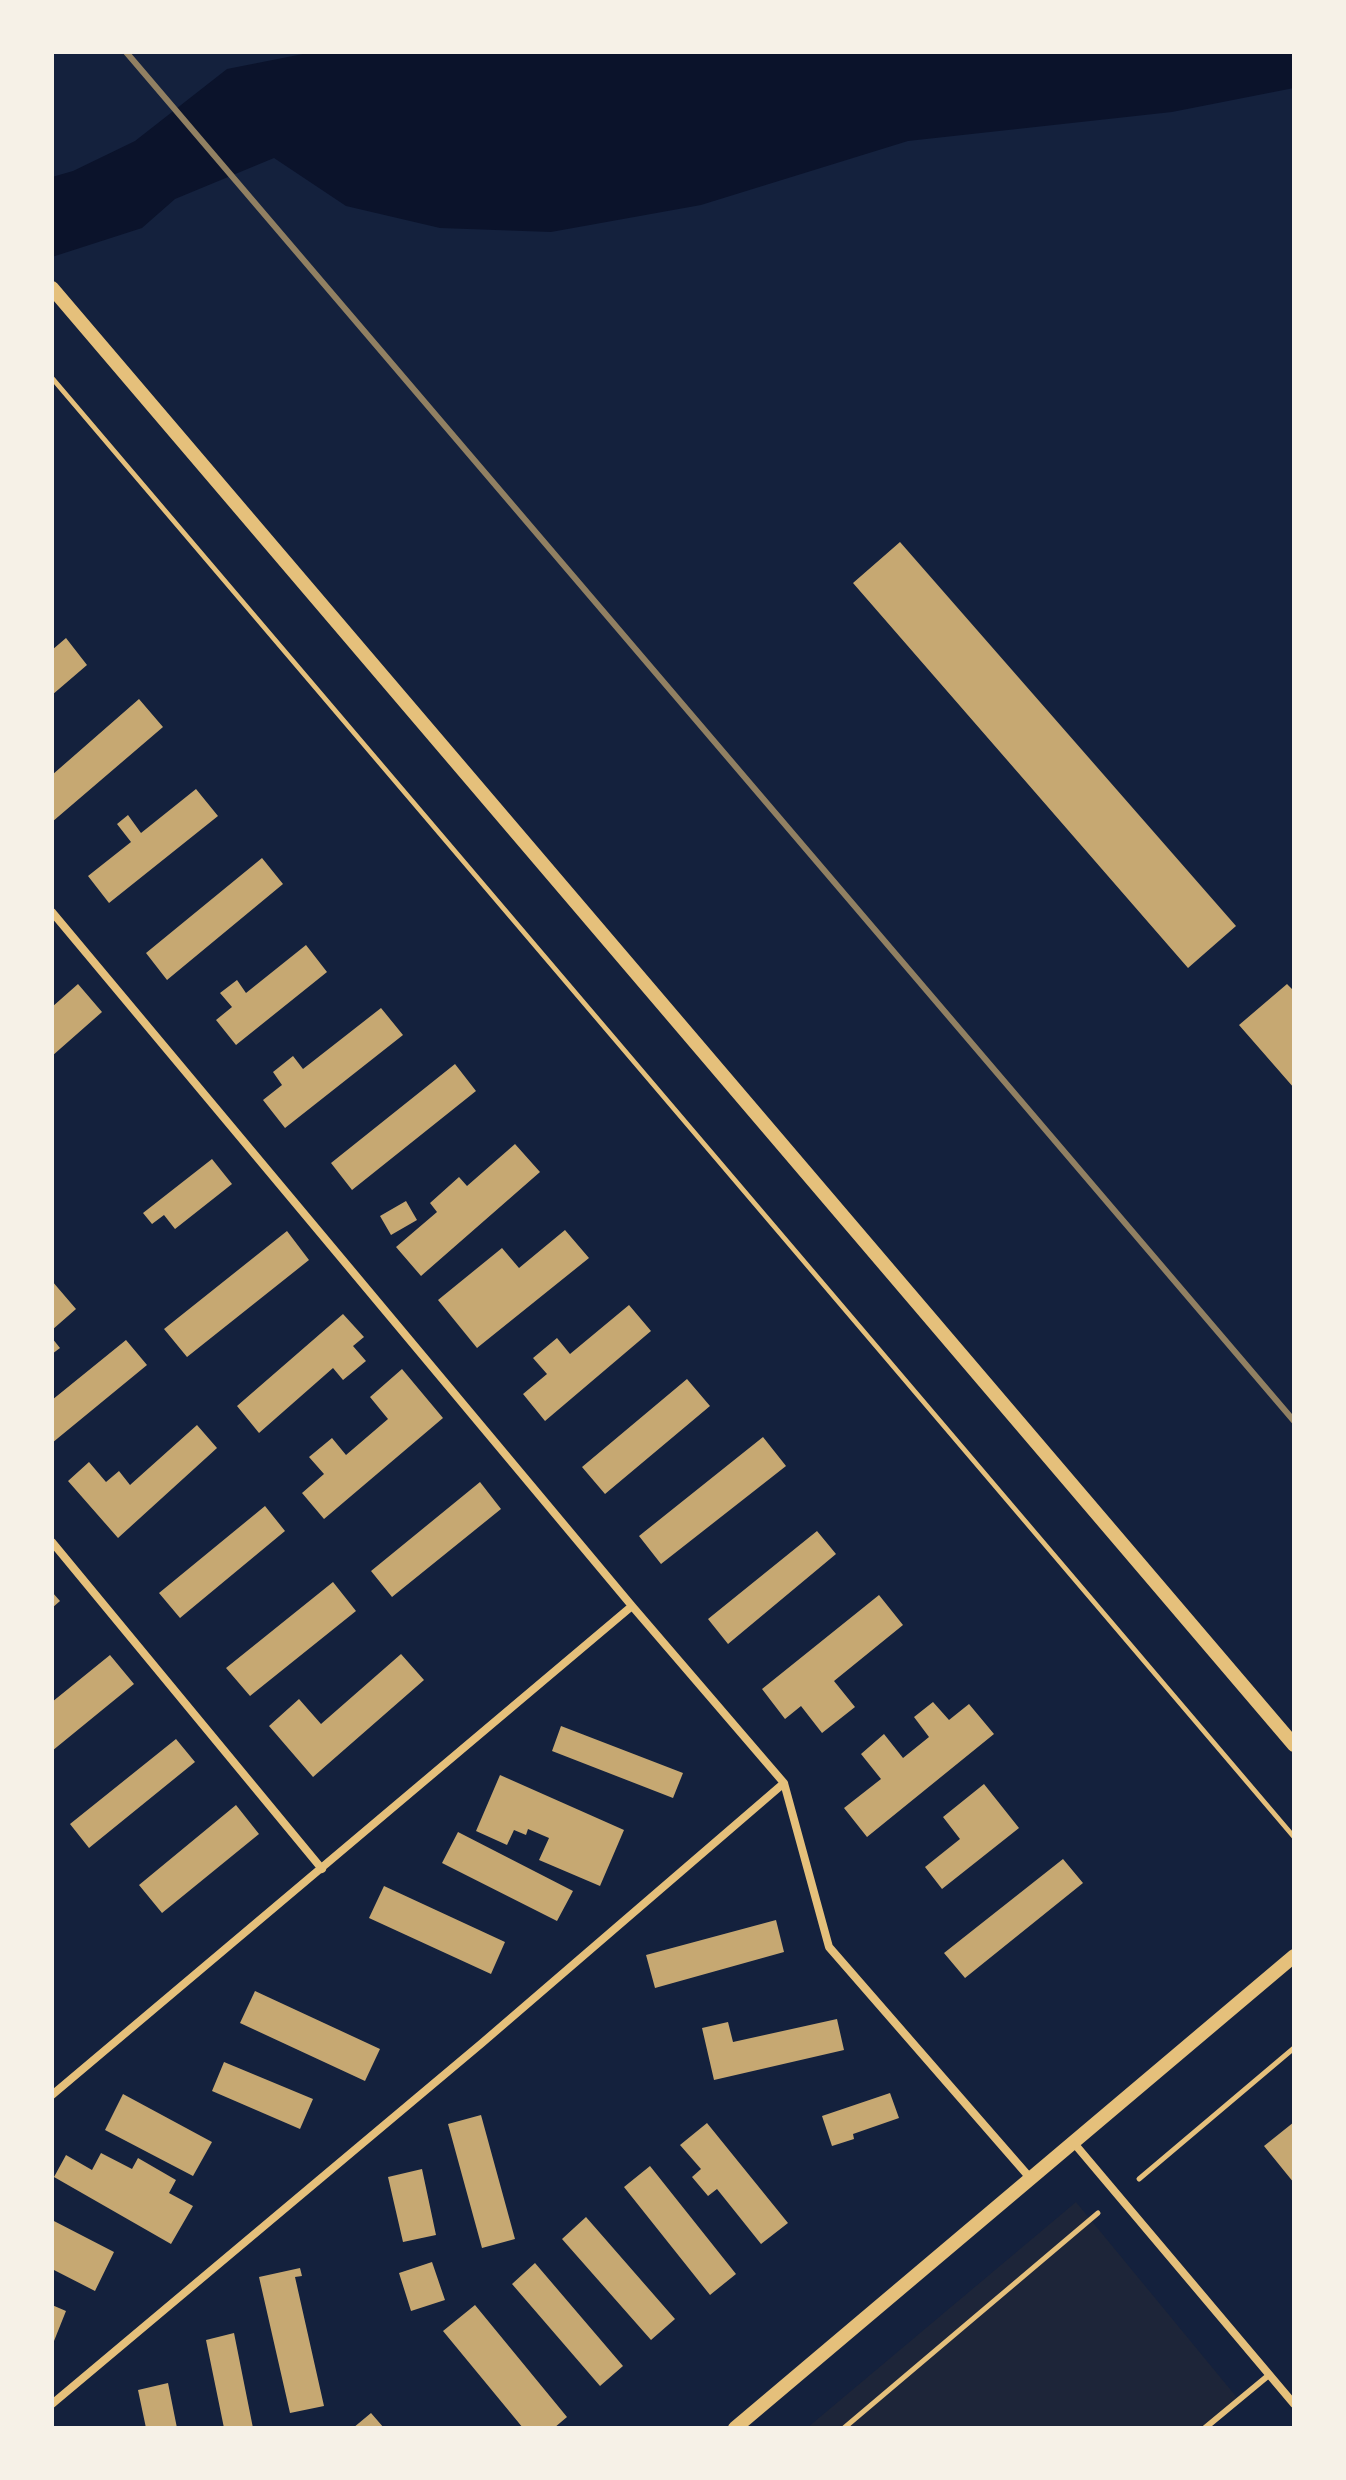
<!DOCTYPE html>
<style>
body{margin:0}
#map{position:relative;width:1346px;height:2480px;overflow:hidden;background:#14213d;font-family:"PT Sans",sans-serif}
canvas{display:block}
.frame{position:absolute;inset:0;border:54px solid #f6f1e7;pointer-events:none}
</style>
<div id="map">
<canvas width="1346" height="2480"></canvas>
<div class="frame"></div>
</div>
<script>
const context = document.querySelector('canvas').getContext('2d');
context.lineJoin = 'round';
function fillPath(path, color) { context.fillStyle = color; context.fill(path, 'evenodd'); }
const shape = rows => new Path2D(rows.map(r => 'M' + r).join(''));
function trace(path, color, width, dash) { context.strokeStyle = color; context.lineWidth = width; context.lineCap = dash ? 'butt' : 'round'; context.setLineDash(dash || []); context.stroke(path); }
const green = shape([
 [1076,2202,1239,2400,1205,2428,807,2428]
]);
const water = shape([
 [313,52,1294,52,1294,88,1172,112,908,141,701,205,551,232,440,228,346,206,274,158,175,199,142,228,52,257,52,177,73,171,135,141,227,69]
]);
const building = shape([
 [900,542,1236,926,1188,968,853,583],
 [66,638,87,665,52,695,52,650],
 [139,699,163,727,52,822,52,775],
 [196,789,218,816,109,903,88,876,131,842,117,824,128,815,141,833],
 [262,858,283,884,167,980,146,953],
 [306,945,327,972,236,1045,216,1020,232,1007,220,993,237,980,246,993],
 [78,984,102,1012,52,1056,52,1007],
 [1287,984,1294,991,1294,1088,1239,1025],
 [381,1008,403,1035,285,1128,263,1100,282,1085,273,1072,293,1056,303,1069],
 [455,1064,476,1091,352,1190,331,1163],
 [515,1144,540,1172,421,1276,396,1247,437,1212,430,1203,459,1177,467,1186],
 [212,1159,232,1184,175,1229,164,1215,152,1224,143,1213],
 [406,1201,417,1220,391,1235,380,1216],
 [565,1230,589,1258,477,1348,438,1300,502,1248,519,1268],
 [287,1231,309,1260,187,1357,164,1329],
 [52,1281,76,1309,52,1330],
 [629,1305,651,1331,545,1421,523,1394,547,1374,533,1358,557,1338,570,1354],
 [343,1314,364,1337,353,1346,366,1361,343,1380,333,1368,259,1433,237,1406],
 [52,1338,60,1348,52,1354],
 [126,1340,147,1365,52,1443,52,1400],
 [402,1369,443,1418,324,1519,302,1493,324,1474,309,1457,332,1438,346,1455,388,1419,370,1397],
 [687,1379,710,1406,605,1494,582,1467],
 [197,1425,217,1448,118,1538,68,1481,89,1462,106,1482,119,1471,130,1485],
 [763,1437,786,1466,661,1564,639,1536],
 [480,1482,501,1509,392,1597,371,1571],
 [265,1506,285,1531,180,1618,159,1593],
 [817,1531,836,1554,728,1644,708,1619],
 [333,1582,356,1611,250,1696,226,1668],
 [52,1592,60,1601,52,1608],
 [879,1595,903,1625,834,1681,855,1707,822,1733,801,1706,785,1719,762,1689],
 [401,1654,424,1680,313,1777,269,1726,299,1699,321,1724],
 [110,1655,134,1684,52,1751,52,1702],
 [933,1702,949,1720,969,1704,994,1734,867,1837,844,1808,881,1779,861,1754,884,1734,903,1758,929,1737,914,1717],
 [561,1726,683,1773,673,1798,552,1751],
 [176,1739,195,1762,89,1848,70,1824],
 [500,1775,624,1830,600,1886,539,1860,549,1838,528,1829,526,1835,514,1830,507,1845,476,1831],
 [984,1784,1019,1828,942,1889,925,1867,960,1839,943,1817],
 [236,1805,259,1834,162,1913,139,1885],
 [458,1832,573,1891,557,1921,442,1863],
 [1063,1859,1083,1883,965,1978,944,1953],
 [384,1886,505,1942,491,1974,369,1918],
 [776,1920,784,1952,655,1988,646,1955],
 [255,1991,380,2049,365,2081,240,2023],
 [837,2019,844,2050,714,2080,702,2028,728,2022,733,2042],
 [224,2062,313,2099,300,2129,212,2091],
 [890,2093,899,2118,853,2134,854,2139,832,2146,822,2116],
 [123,2094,212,2142,193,2176,105,2130],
 [481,2115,515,2239,482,2248,448,2124],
 [1294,2122,1294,2183,1264,2146],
 [707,2123,788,2223,761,2244,717,2189,708,2196,692,2177,701,2169,680,2145],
 [101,2153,132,2169,138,2158,176,2180,169,2193,193,2206,171,2244,54,2177,66,2155,92,2170],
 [650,2166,736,2274,710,2295,624,2187],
 [422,2169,436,2235,403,2242,388,2177],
 [586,2217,675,2319,651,2340,562,2239],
 [52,2220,114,2252,95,2291,52,2269],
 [432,2262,445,2300,411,2311,399,2273],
 [535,2263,623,2366,600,2386,512,2284],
 [300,2268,302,2276,295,2277,324,2406,290,2413,259,2277],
 [52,2305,66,2311,52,2346],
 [475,2305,567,2417,554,2428,523,2428,443,2331],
 [234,2333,253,2428,224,2428,206,2340],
 [168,2383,177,2428,146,2428,138,2390],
 [371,2413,384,2428,353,2428]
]);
const path = shape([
 [52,378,1294,1837],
 [1139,2179,1294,2048],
 [844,2428,1098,2213]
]);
const service = shape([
 [1205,2428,1269,2375]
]);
const minor = shape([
 [52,912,632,1606,784,1783,829,1947,1031,2179],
 [52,1542,322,1869],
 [52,2095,632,1606],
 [1073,2142,1294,2404],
 [52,2404,482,2043,784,1783]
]);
const tertiary = shape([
 [52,288,1294,1745],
 [735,2428,1294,1956]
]);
const rail = shape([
 [126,52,1294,1421]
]);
fillPath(green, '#1d2539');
fillPath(water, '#0b132b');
fillPath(building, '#c6a872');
trace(path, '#e5c07b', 5);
trace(service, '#e5c07b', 6);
trace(minor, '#e5c07b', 8);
trace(tertiary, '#e5c07b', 14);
trace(rail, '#918062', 6);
</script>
